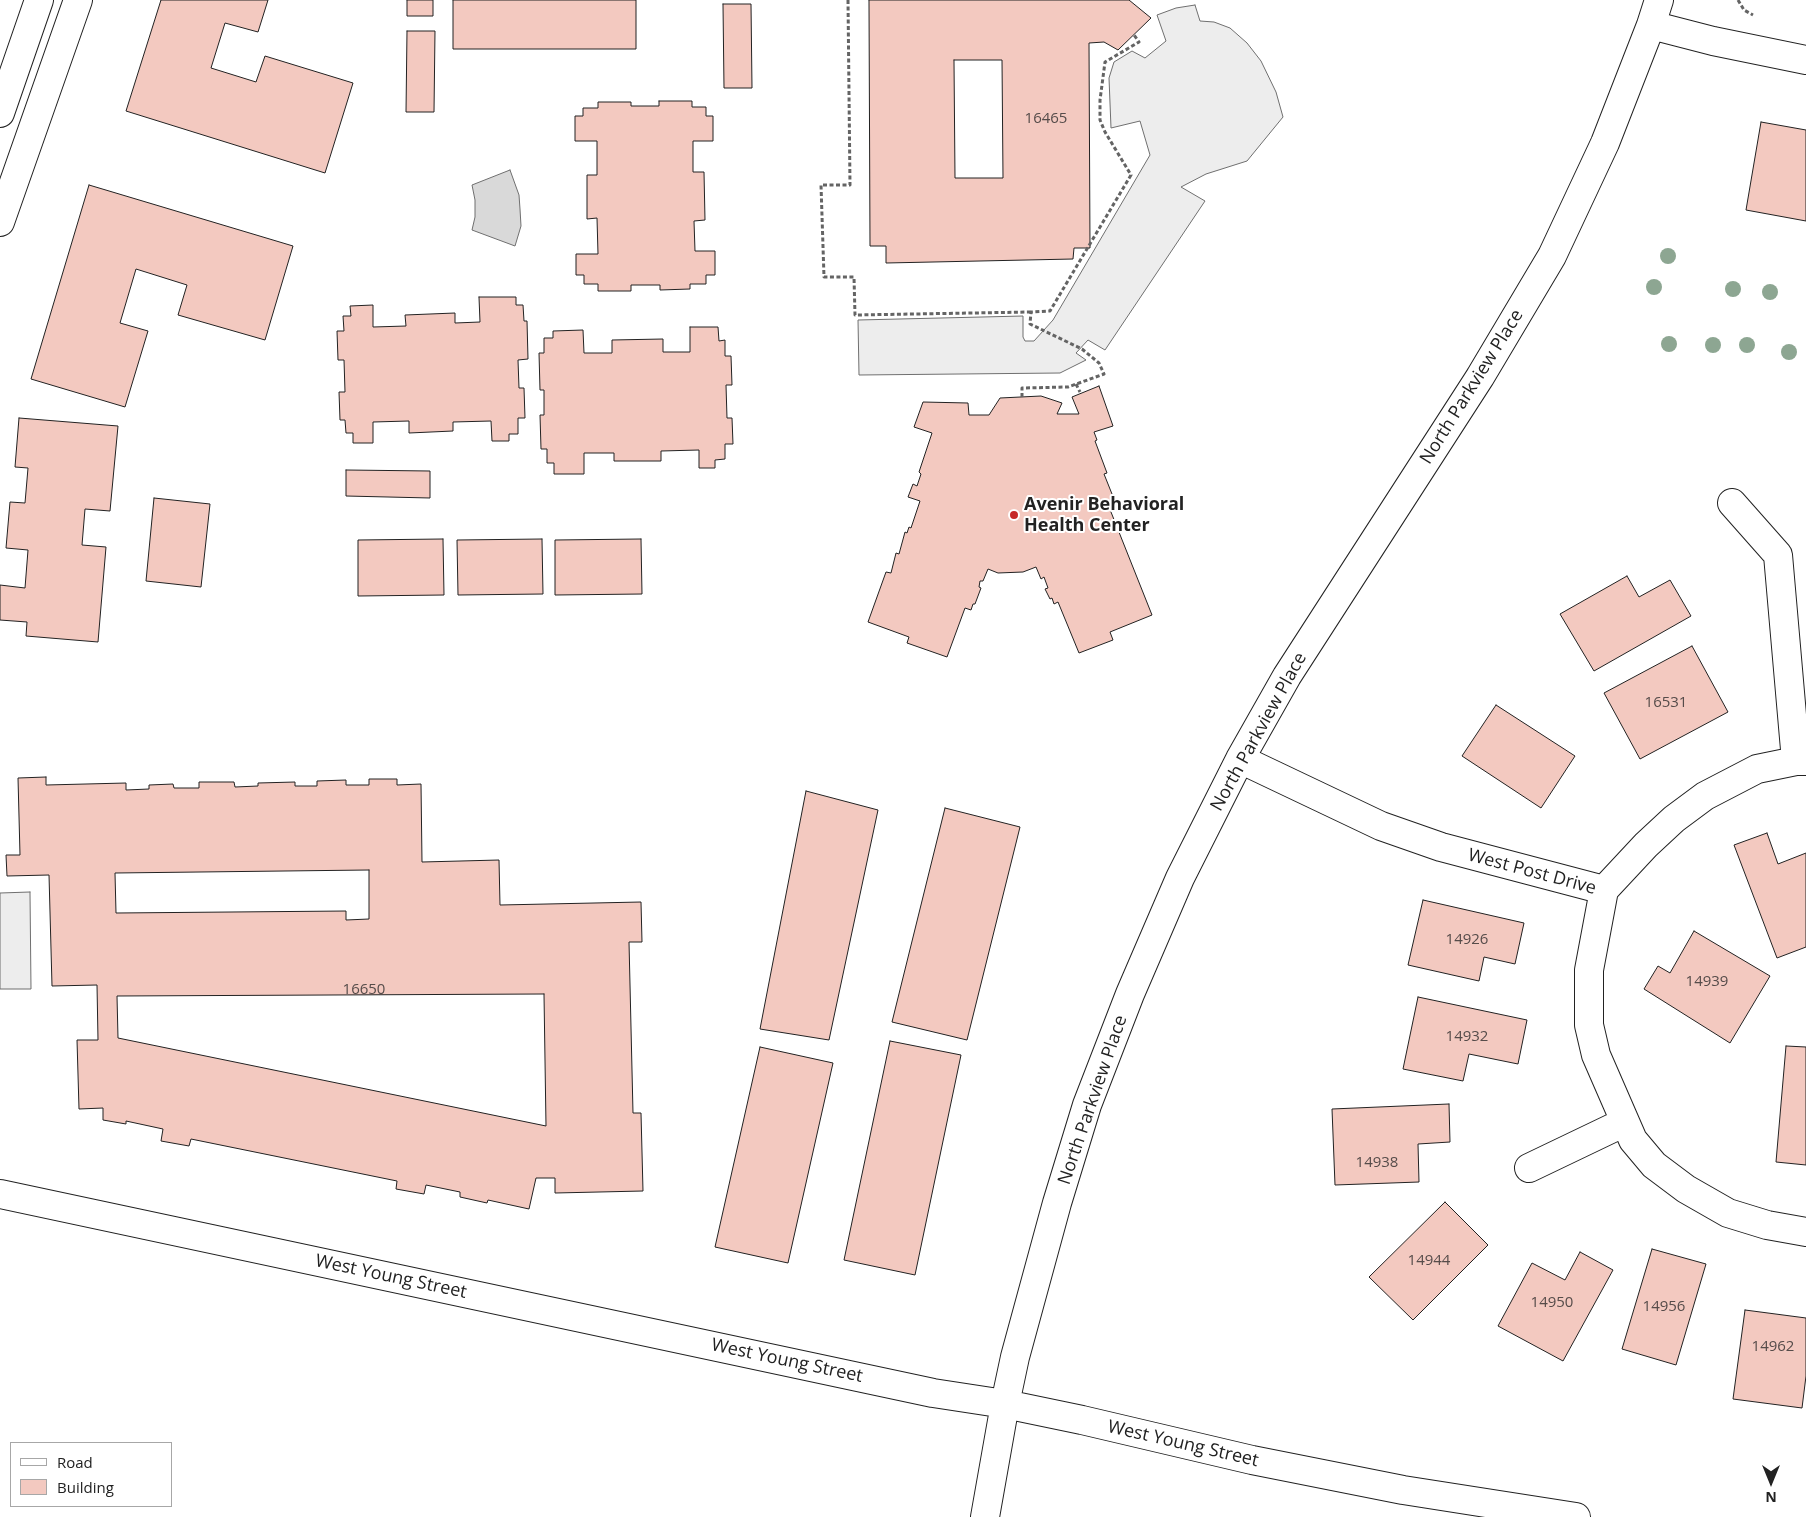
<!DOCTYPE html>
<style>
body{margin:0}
#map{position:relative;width:1806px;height:1517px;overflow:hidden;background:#fff;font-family:"Open Sans",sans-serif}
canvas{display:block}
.legend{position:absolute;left:10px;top:1442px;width:162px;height:65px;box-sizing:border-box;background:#fff;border:1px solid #a7a7a7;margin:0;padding:6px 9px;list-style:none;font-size:15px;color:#222}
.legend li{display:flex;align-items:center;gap:10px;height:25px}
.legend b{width:25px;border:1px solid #a7a7a7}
.north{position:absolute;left:1746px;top:1457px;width:50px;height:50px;-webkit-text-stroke:4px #fff;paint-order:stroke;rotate:180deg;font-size:14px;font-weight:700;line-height:20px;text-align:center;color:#222}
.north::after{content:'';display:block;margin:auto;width:18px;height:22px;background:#222;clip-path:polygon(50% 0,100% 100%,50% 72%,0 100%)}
</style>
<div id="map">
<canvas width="1806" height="1517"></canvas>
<ul class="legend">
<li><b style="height:6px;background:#fff"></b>Road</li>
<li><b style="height:14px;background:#f3c9c0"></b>Building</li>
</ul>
<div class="north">N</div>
</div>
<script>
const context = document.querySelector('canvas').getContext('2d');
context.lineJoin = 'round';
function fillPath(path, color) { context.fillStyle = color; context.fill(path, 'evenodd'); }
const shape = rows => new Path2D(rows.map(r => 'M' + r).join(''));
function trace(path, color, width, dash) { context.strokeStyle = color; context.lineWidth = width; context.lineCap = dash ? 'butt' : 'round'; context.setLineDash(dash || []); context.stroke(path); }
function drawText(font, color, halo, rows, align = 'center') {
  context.font = font + ' "Open Sans",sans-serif'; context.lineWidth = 4; context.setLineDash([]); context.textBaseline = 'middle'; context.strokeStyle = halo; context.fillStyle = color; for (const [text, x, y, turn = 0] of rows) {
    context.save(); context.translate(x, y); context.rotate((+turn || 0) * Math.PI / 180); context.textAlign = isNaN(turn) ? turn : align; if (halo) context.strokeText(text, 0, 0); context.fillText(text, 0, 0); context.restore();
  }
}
const parking = shape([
 [1195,5,1200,21,1214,22,1230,28,1247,43,1261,61,1276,92,1283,117,1247,161,1206,174,1181,187,1205,201,1105,350,1088,340,1076,353,1086,360,1060,373,859,375,858,320,1023,316,1023,337,1025,341,1034,341,1053,320,1150,155,1140,121,1111,128,1109,78,1114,62,1132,51,1145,58,1166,41,1157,15,1176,8,1195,5],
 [30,892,31,989,0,989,0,893,30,892]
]);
const water = shape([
 [510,170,519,195,520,209,521,226,515,246,472,230,475,217,475,200,472,185,510,170]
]);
const building = shape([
 [161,0,268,0,258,32,225,23,211,68,256,82,265,56,353,83,325,173,126,111,161,0],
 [407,0,433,0,433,16,407,16,407,0],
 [453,0,636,0,636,49,453,49,453,0],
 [869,0,1129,0,1151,18,1118,50,1104,42,1089,43,1090,248,1074,248,1073,259,886,263,886,246,870,246,869,0],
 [954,60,1002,60,1003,178,955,178,954,60],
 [723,4,751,4,752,88,724,88,723,4],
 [407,31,435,31,434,112,406,112,407,31],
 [659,101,692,101,692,107,706,107,706,116,713,116,713,141,693,141,693,172,704,172,705,220,694,221,695,251,715,251,715,275,706,275,706,284,690,284,690,289,660,290,660,285,631,285,631,291,598,291,598,284,584,284,584,275,576,275,576,254,598,254,597,218,587,219,587,175,597,175,597,141,575,141,575,116,583,116,583,108,598,108,598,102,631,102,631,106,659,106,659,101],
 [1761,122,1806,130,1806,221,1746,210,1761,122],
 [89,185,293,246,265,340,178,315,187,285,136,269,120,323,148,331,125,407,31,379,89,185],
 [479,297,516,297,516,305,523,305,524,321,527,321,528,359,518,360,519,388,524,388,525,418,518,418,518,434,509,434,509,441,492,441,491,421,453,422,453,431,409,433,409,421,373,422,373,443,353,443,353,433,346,433,345,420,340,420,339,392,345,392,344,360,338,360,337,331,344,331,343,316,351,316,350,306,373,305,373,327,406,326,405,315,455,313,455,323,480,322,479,297],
 [690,327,718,327,719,341,725,340,725,356,731,356,732,385,726,385,727,418,732,418,733,444,725,444,725,459,715,460,715,468,699,468,699,450,661,451,661,461,614,461,614,453,584,453,584,474,554,474,554,463,547,463,547,449,541,449,540,415,544,415,544,390,540,390,539,353,544,353,544,338,553,338,553,331,583,330,584,353,612,353,612,340,663,339,663,352,690,352,690,327],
 [1099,386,1113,426,1094,432,1097,440,1095,441,1107,473,1104,474,1114,499,1107,502,1152,615,1110,632,1113,640,1079,653,1058,602,1054,604,1052,598,1050,599,1045,589,1048,588,1044,577,1041,579,1036,567,1023,572,998,573,988,569,983,581,980,581,979,587,981,588,975,604,973,604,971,610,965,608,947,657,907,643,909,637,868,622,886,572,891,573,896,553,899,554,905,532,907,533,909,527,911,528,920,501,908,497,913,484,917,486,921,474,919,472,932,433,914,427,923,402,968,403,969,415,989,415,1000,398,1041,396,1062,403,1057,414,1079,414,1072,397,1099,386],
 [19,418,118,426,110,511,85,509,82,545,106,547,98,642,26,636,27,622,0,620,0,585,25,588,28,550,6,548,10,502,25,503,28,468,15,467,19,418],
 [346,470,430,471,430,498,346,496,346,470],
 [154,498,210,504,201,587,146,581,154,498],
 [443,539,444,595,358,596,358,540,443,539],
 [542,539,543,594,458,595,457,540,542,539],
 [641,539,642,594,555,595,555,540,641,539],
 [1627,576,1639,597,1670,580,1691,616,1594,671,1560,614,1627,576],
 [1692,646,1728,712,1640,759,1604,693,1692,646],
 [1496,705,1575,756,1541,808,1462,756,1496,705],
 [46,777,46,785,126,783,126,790,149,789,149,785,173,784,174,788,199,788,199,782,234,782,235,787,258,786,258,783,295,782,295,786,317,786,317,781,346,780,346,785,369,785,369,779,397,779,397,785,421,784,422,862,499,860,500,905,641,902,642,942,629,942,633,1113,641,1113,643,1191,555,1193,555,1178,536,1178,529,1209,488,1200,487,1203,460,1197,460,1192,426,1185,424,1194,396,1189,397,1181,191,1139,189,1146,161,1141,163,1129,126,1121,126,1124,103,1120,103,1108,79,1109,77,1040,98,1040,97,985,52,986,49,875,7,876,6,855,20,855,18,778,46,777],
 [369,870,369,919,346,920,346,911,116,913,115,873,369,870],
 [544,994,546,1126,118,1038,117,996,544,994],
 [806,791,878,810,829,1040,760,1029,806,791],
 [945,808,1020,827,967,1040,892,1022,945,808],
 [1767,833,1778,864,1806,853,1806,947,1777,958,1734,845,1767,833],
 [1423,900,1524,923,1515,964,1484,957,1479,981,1408,965,1423,900],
 [1694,931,1770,976,1730,1043,1644,989,1658,966,1670,973,1694,931],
 [1418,997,1527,1020,1518,1064,1469,1054,1463,1081,1403,1069,1418,997],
 [890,1041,961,1055,915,1275,844,1260,890,1041],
 [1786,1046,1806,1047,1806,1165,1776,1162,1786,1046],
 [760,1047,833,1063,788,1263,715,1247,760,1047],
 [1449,1104,1450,1142,1418,1144,1419,1182,1335,1185,1332,1109,1449,1104],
 [1445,1202,1488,1245,1413,1320,1369,1277,1445,1202],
 [1652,1249,1706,1264,1676,1365,1622,1349,1652,1249],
 [1580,1252,1613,1270,1563,1361,1498,1326,1532,1263,1565,1280,1580,1252],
 [1745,1310,1806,1318,1806,1376,1802,1408,1733,1399,1745,1310]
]);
const path = shape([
 [848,0,850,185,821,185,824,277,854,277,855,315,1031,312],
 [1738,0,1744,10,1753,15],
 [1076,384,1080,392],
 [1022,397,1022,388,1068,387,1104,374,1099,363,1082,349,1030,324,1031,312,1050,311,1131,175,1105,132,1100,120,1100,100,1105,62,1139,42,1134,35]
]);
const minor = shape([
 [1651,25,1713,41,1806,60],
 [0,113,39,0],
 [0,222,78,0],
 [1732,503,1778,555,1796,761],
 [1240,759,1381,826,1441,847,1604,890],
 [1604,890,1589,970,1589,1025,1596,1055,1633,1140,1654,1165,1686,1189,1728,1213,1767,1225,1806,1232],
 [1604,890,1646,845,1674,819,1705,796,1757,769,1796,761,1806,761],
 [1529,1168,1625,1122],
 [0,1194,933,1393,1005,1404,1082,1420,1252,1460,1403,1490,1576,1517],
 [985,1517,1005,1404,1015,1357,1057,1203,1087,1105,1130,994,1180,878,1240,759,1287,676,1480,377,1552,256,1605,143,1651,25,1659,0]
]);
const trees = [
 [1668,256],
 [1654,287],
 [1733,289],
 [1770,292],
 [1669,344],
 [1713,345],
 [1747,345],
 [1789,352]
];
const markers = [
 [1014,515,5,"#c62828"]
];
const numberNames = [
 ["16465",1046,119],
 ["16531",1666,703],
 ["14926",1467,940],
 ["14939",1707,982],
 ["16650",364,990],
 ["14932",1467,1037],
 ["14938",1377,1163],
 ["14944",1429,1261],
 ["14950",1552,1303],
 ["14956",1664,1307],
 ["14962",1773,1347]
];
const streetNames = [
 ["North Parkview Place",1472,387,-58],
 ["North Parkview Place",1259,732,-61],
 ["West Post Drive",1532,872,15],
 ["North Parkview Place",1093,1100,-71],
 ["West Young Street",391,1277,12],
 ["West Young Street",787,1361,12],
 ["West Young Street",1183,1444,13]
];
const poiNames = [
 ["Avenir Behavioral",1024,505],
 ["Health Center",1024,526]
];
fillPath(parking, '#ededed');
trace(parking, '#6f6f6f', 1);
fillPath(water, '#d9d9d9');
trace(water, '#6f6f6f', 1);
fillPath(building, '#f3c9c0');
trace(building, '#222', 1);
trace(minor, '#222', 30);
trace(path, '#646464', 3, [4, 2.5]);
trace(minor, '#fff', 28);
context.fillStyle = '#8da692';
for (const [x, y] of trees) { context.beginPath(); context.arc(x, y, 8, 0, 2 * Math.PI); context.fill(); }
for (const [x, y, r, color] of markers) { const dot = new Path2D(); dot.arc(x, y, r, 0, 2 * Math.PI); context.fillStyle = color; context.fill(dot); trace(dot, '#fff', 2); }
drawText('15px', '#564c4a', null, numberNames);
drawText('18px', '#222', '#fff', streetNames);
drawText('bold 18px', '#222', '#fff', poiNames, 'left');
</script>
